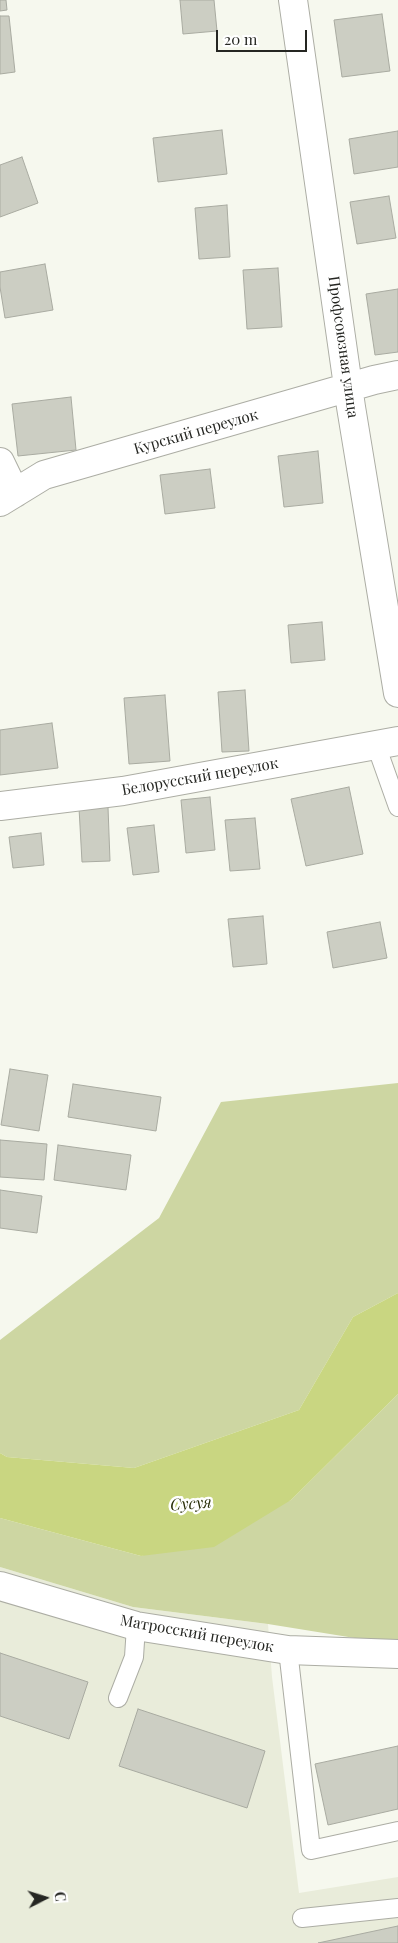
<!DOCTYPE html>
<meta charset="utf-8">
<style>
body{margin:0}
#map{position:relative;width:398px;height:1943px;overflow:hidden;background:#f6f8ee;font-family:"Playfair Display",serif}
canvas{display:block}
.north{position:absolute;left:20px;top:1873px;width:50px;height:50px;-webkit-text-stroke:4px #fff;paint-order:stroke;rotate:85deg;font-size:14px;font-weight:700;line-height:20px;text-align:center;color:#252622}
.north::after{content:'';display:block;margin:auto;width:18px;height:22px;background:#252622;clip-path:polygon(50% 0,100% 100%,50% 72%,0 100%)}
.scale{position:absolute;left:216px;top:30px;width:91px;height:22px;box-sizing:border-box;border:2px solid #252622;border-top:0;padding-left:6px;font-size:15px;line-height:18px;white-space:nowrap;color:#252622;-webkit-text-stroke:4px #fff;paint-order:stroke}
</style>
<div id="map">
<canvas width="398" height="1943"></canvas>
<div class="north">С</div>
<div class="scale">20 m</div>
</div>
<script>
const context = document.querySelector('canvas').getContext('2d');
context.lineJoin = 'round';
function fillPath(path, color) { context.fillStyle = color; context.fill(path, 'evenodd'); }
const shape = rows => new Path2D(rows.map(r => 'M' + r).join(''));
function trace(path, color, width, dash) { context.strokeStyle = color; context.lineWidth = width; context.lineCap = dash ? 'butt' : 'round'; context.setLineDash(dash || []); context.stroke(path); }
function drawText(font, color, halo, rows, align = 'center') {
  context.font = font + ' "Playfair Display",serif'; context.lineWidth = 5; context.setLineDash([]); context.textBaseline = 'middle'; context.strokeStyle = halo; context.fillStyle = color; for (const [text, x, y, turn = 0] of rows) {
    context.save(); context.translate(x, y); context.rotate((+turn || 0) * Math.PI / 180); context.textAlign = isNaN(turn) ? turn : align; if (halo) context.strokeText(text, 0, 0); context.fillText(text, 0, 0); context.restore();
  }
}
const built = shape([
 [0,1567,133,1607,268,1624,272,1677,299,1893,398,1877,398,1943,0,1943]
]);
const green = shape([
 [398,1083,398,1293,353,1317,299,1410,134,1468,7,1457,0,1453,0,1340,159,1218,221,1102],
 [398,1394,398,1645,268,1624,133,1607,0,1567,0,1518,141,1556,291,1500]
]);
const water = shape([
 [398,1293,398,1394,291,1500,214,1547,141,1556,0,1518,0,1453,7,1457,134,1468,299,1410,353,1317]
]);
const building = shape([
 [0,0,6,0,7,10,0,11,0,0],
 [180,0,214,0,217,31,183,34,180,0],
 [382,14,390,71,342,77,334,20,382,14],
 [0,16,9,16,15,72,0,74,0,16],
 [222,130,227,174,158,182,153,138,222,130],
 [398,131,398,167,354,174,349,139,398,131],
 [22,157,38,203,0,217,0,165,22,157],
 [389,196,396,238,357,244,350,202,389,196],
 [227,205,230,257,199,259,195,208,227,205],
 [45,264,53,310,5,318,0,287,0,272,45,264],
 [278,268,282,327,247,329,243,270,278,268],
 [398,289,398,352,375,355,366,294,398,289],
 [71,397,76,450,18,456,12,404,71,397],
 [318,451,323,503,284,507,278,456,318,451],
 [210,469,215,508,165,514,160,475,210,469],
 [322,622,325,660,291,663,288,625,322,622],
 [245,690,249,751,222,752,218,692,245,690],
 [165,695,170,761,129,764,124,698,165,695],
 [52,723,58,768,0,775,0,730,52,723],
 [349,787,363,854,306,866,291,799,349,787],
 [210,797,215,850,186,853,181,800,210,797],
 [108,807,110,861,82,862,79,808,108,807],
 [255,818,260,869,230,871,225,820,255,818],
 [154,825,159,872,133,875,127,828,154,825],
 [41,833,44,865,13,868,9,837,41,833],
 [263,916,267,964,233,967,228,919,263,916],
 [380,922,387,958,333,968,327,932,380,922],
 [10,1069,48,1075,39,1131,1,1125,10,1069],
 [73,1084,161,1097,156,1131,68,1117,73,1084],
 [0,1140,47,1144,44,1180,0,1177,0,1140],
 [58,1145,131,1155,126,1190,54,1180,58,1145],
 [0,1190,42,1196,37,1233,0,1228,0,1190],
 [0,1653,88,1682,69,1739,0,1716,0,1653],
 [138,1709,265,1751,247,1808,119,1766,138,1709],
 [398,1746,398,1809,328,1825,315,1764,398,1746],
 [398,1926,398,1943,318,1943,398,1926]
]);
const lane = shape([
 [376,745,398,807],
 [288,1650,311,1850,398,1831],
 [118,1698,134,1657,136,1626],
 [302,1918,398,1908]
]);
const street = shape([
 [293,0,351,407,398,693],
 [0,462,15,493],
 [0,502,44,475,374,380,398,375],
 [0,806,123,791,398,741],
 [0,1586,136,1626,288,1650,398,1654]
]);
const streetNames = [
 ["Профсоюзная улица",343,347,82],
 ["Курский переулок",196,432,-16],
 ["Белорусский переулок",200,777,-10],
 ["Матросский переулок",197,1634,10]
];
const waterNames = [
 ["Сусуя",191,1504,-4]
];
fillPath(built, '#e9ecda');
fillPath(green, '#cdd6a2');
fillPath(water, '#c9d681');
fillPath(building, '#cccec3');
trace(building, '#a9aba1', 1);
trace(lane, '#acada4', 20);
trace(street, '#acada4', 30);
trace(lane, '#fff', 18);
trace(street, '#fff', 28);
drawText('15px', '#252622', '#fff', streetNames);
drawText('italic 16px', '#292e08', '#fff', waterNames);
</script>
